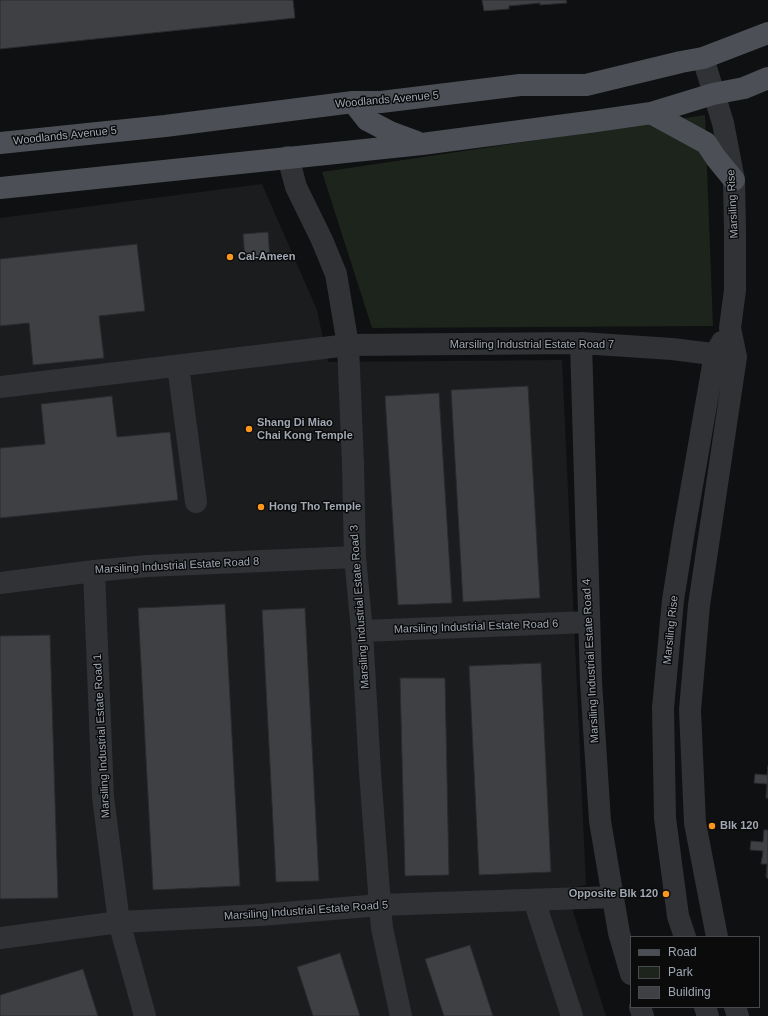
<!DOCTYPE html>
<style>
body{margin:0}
#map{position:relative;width:768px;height:1016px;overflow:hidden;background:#0f1011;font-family:Arial,sans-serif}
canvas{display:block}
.legend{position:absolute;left:630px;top:936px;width:130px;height:72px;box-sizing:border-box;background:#0b0b0c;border:1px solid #474a4f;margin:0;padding:5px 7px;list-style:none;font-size:12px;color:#a0a8b3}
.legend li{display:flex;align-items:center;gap:8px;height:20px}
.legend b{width:20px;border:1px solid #474a4f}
</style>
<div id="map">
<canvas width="768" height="1016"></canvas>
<ul class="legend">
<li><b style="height:5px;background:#4c4f55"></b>Road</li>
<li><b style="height:11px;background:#1c241c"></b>Park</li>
<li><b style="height:11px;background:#3e4044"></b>Building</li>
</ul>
</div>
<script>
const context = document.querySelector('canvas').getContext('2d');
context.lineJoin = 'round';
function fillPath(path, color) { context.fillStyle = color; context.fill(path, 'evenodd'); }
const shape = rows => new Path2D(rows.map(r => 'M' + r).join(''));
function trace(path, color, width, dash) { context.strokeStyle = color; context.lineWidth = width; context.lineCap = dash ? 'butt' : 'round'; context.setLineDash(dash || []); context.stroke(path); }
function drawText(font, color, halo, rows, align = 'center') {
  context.font = font + ' Arial,sans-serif'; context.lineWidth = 3; context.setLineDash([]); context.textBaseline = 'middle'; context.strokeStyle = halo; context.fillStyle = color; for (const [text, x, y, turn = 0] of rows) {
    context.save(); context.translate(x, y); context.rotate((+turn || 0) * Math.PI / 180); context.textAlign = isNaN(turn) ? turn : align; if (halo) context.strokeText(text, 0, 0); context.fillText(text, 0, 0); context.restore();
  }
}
const built = shape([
 [262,184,317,310,328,362,562,360,586,885,566,889,606,1016,0,1016,0,218]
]);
const green = shape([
 [705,115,713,326,372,328,322,172]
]);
const building = shape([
 [0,0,293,0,295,18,0,49,0,0],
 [482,0,566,0,567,3,540,5,540,3,509,6,509,9,484,11,482,0],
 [268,232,270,259,245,260,243,234,268,232],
 [137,244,145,311,99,316,104,358,33,365,29,323,0,326,0,259,137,244],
 [528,386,540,598,463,602,451,390,528,386],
 [439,393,452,603,398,605,385,396,439,393],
 [112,396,117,437,170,432,178,500,0,518,0,448,45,444,41,404,112,396],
 [225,604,240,886,153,890,138,608,225,604],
 [305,608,319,881,276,882,262,610,305,608],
 [50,635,58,898,0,899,0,636,50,635],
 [541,663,551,872,479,875,469,666,541,663],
 [400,678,445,678,449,875,405,876,400,678],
 [768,766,768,798,766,798,767,784,754,783,755,774,767,775,768,766],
 [764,830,768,830,768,879,766,877,767,864,761,864,763,851,750,850,751,841,763,842,764,830],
 [470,945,493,1016,444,1016,425,959,470,945],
 [340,953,360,1016,313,1016,297,967,340,953],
 [83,969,98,1016,0,1016,0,995,83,969]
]);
const minor = shape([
 [703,58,723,123,734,180,735,231,735,290,730,328,736,357,699,605,690,710,695,823,717,937],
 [288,157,296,187,322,240,336,274,348,345,353,464,355,557,362,631,370,772,380,905,382,928,401,1016],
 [581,343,591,681,600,821,619,933,631,974],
 [178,366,196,502],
 [0,387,348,345,581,343,672,349,736,357],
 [94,571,103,797,119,922,145,1016],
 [0,583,94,571,147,566,355,557],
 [362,631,589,622],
 [534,900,572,1016],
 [685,937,678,916,665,818,663,708,673,600,684,531,715,354,722,342],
 [0,938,119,922,261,915,380,905,613,897],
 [640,1007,643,1016],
 [705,1007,708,1016],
 [735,1007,738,1016]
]);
const major = shape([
 [353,102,367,120,390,132,417,142],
 [651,113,706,143,716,158,734,180],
 [0,143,165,126,353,102,381,102,520,85,586,85,681,62,703,58,768,33],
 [0,188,422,144,596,121,651,113,713,94,744,88,768,78]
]);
const markers = [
 [230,257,4,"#fc961c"],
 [249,429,4,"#fc961c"],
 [261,507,4,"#fc961c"],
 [712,826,4,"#fc961c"],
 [666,894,4,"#fc961c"]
];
const streetNames = [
 ["Woodlands Avenue 5",387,100,-5],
 ["Woodlands Avenue 5",65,136,-6],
 ["Marsiling Rise",733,204,-93],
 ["Marsiling Industrial Estate Road 7",532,345],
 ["Marsiling Industrial Estate Road 8",177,566,-3],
 ["Marsiling Industrial Estate Road 3",360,607,-94],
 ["Marsiling Industrial Estate Road 6",476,627,-2],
 ["Marsiling Rise",671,630,-84],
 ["Marsiling Industrial Estate Road 4",591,661,-93],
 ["Marsiling Industrial Estate Road 1",102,736,-93],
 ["Marsiling Industrial Estate Road 5",306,911,-4]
];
const poiNames = [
 ["Cal-Ameen",238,257],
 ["Shang Di Miao",257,423],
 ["Chai Kong Temple",257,436],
 ["Hong Tho Temple",269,507],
 ["Blk 120",720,826],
 ["Opposite Blk 120",658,894,"right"]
];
fillPath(built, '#1b1c1e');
fillPath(green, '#1c241c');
fillPath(building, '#3e4044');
trace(building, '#292a2d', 1);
trace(minor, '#303236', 22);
trace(major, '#4c4f55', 22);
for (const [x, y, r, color] of markers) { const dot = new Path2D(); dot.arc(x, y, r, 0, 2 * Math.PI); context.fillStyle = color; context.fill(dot); trace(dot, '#0b0b0c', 1.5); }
drawText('11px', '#a0a8b3', '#0b0b0c', streetNames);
drawText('bold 11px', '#a0a8b3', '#0b0b0c', poiNames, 'left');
</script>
